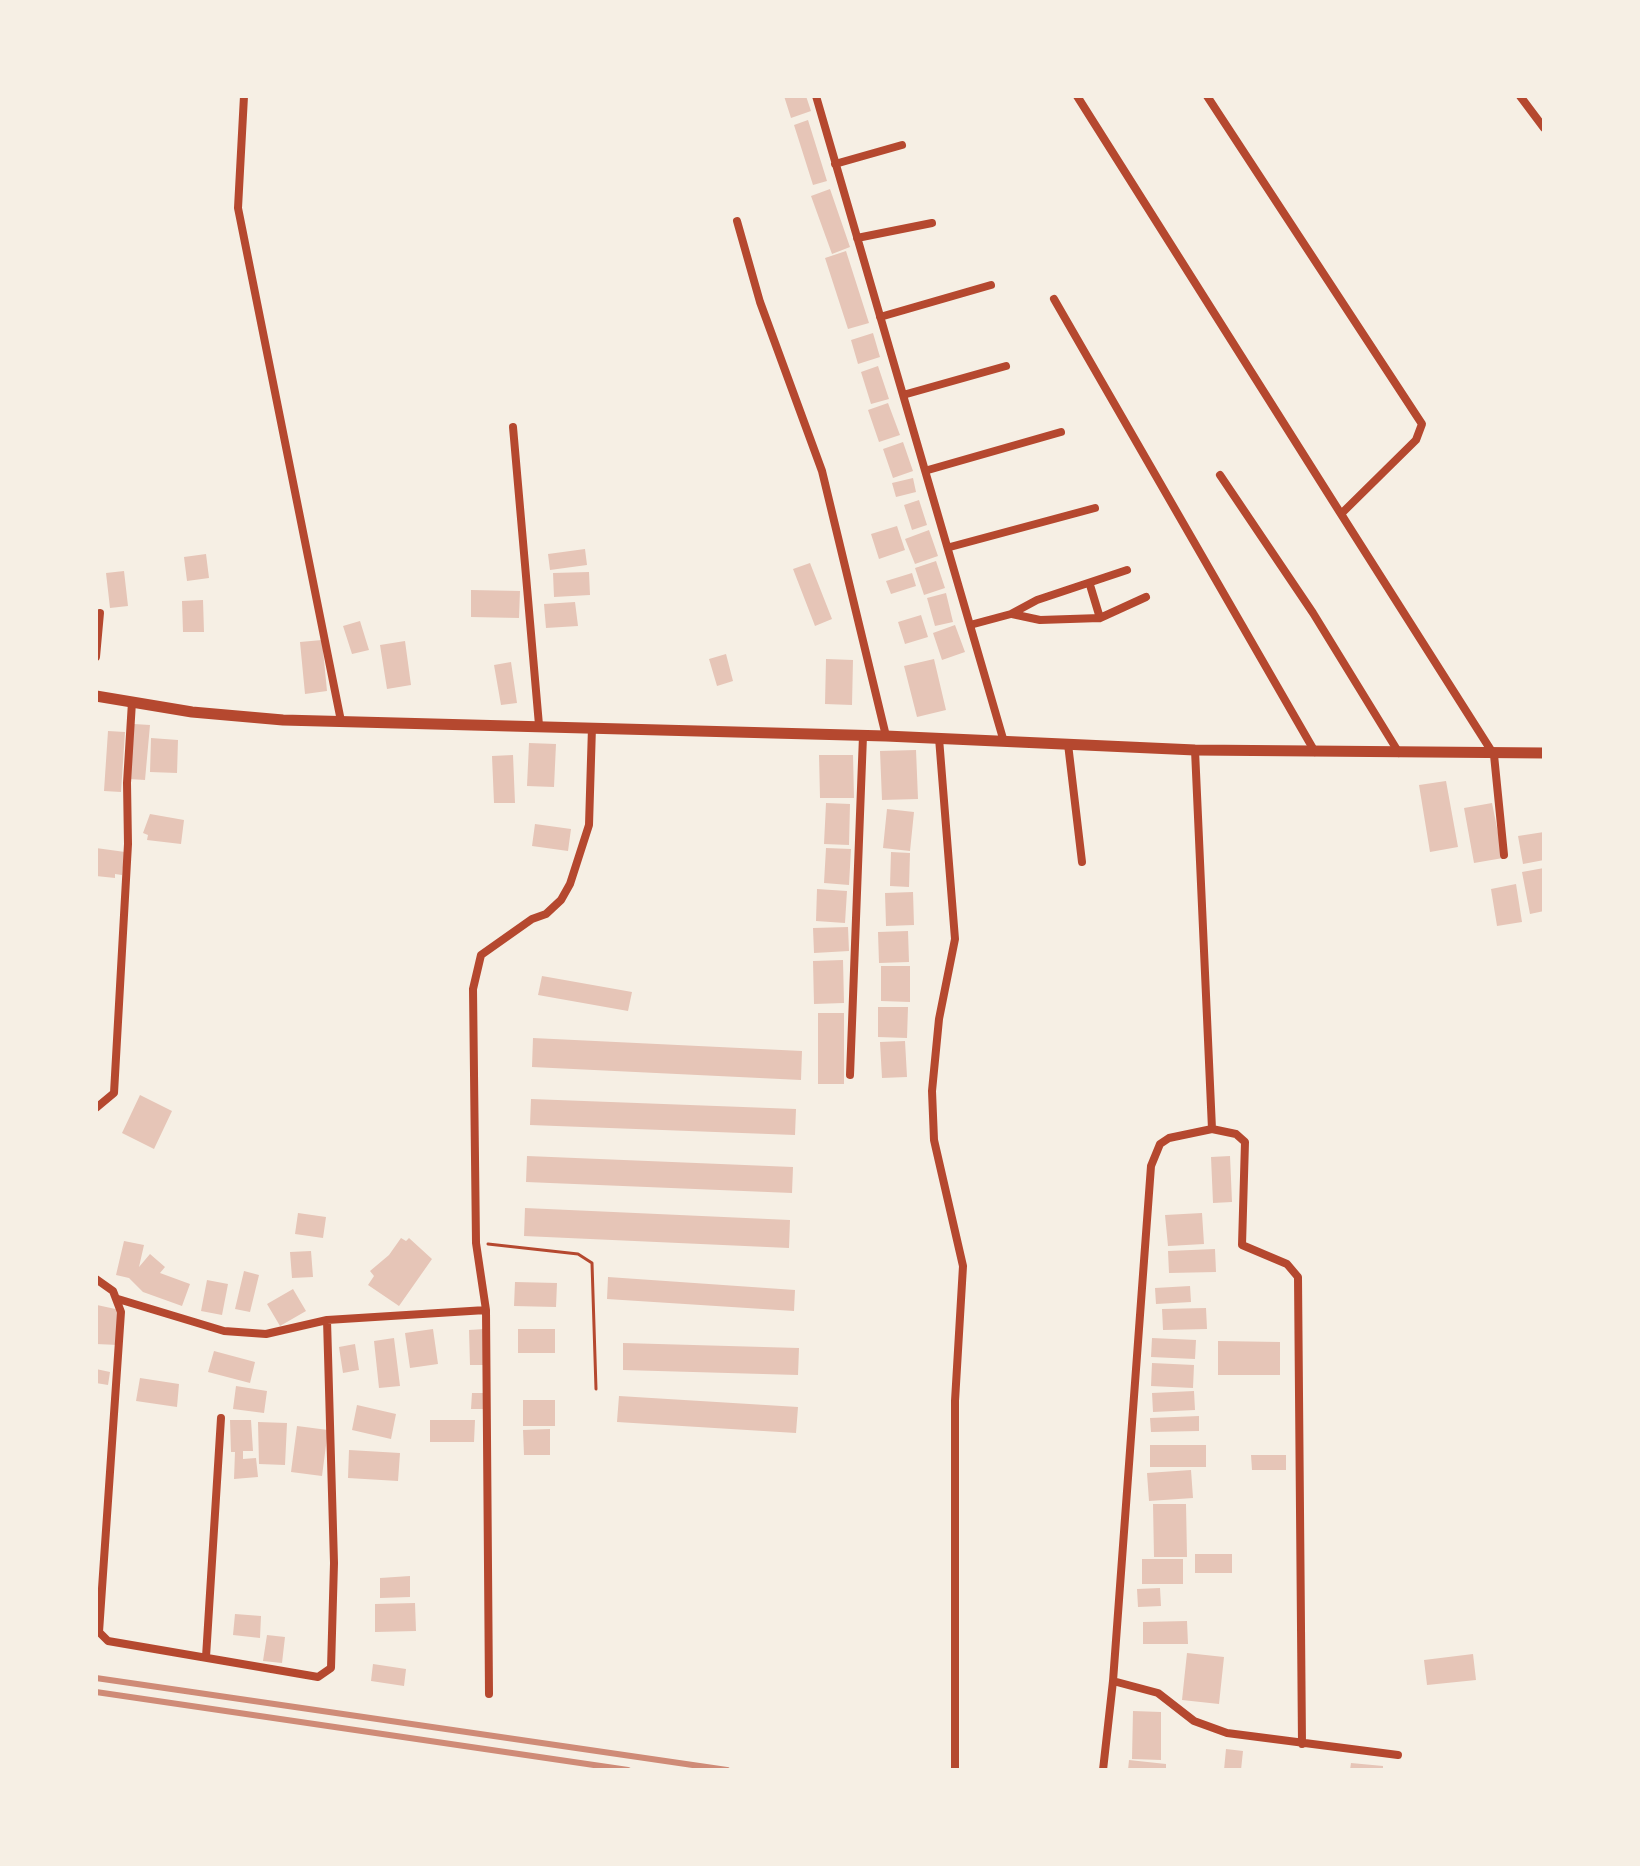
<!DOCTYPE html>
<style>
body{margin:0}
#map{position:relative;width:1640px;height:1866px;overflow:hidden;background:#f6efe4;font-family:Lora,serif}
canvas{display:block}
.frame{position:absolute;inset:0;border:98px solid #f6efe4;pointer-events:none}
</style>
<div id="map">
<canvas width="1640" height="1866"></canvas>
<div class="frame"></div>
</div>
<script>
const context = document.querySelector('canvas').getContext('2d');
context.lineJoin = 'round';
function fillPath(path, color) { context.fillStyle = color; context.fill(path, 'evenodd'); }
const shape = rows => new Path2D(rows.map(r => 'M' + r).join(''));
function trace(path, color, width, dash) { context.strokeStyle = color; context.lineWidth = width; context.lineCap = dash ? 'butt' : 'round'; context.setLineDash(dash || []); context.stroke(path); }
const building = shape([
 [784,96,806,96,811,111,791,118],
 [808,120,827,181,813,185,794,125],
 [830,189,850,247,832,254,811,196],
 [846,251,869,323,848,329,825,258],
 [873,333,880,357,858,364,851,340],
 [878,366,889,399,871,404,861,372],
 [888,403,900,435,879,442,868,410],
 [903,442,913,471,893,478,883,449],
 [913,478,916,492,896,497,892,483],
 [919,500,927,525,912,530,904,505],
 [897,526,905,550,879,559,871,534],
 [929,530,938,556,915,564,905,539],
 [585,549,587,565,550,570,548,554],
 [206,554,209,578,187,581,184,557],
 [936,561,945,588,924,595,915,568],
 [810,563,832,619,815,626,793,569],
 [124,571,128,606,110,608,106,573],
 [589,572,590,595,554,597,553,573],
 [912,573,916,586,891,594,886,581],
 [471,590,520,591,519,618,471,617],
 [946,593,953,622,935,626,927,598],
 [203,600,204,632,183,632,182,601],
 [575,602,578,626,546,628,544,604],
 [921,615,928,637,905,644,898,622],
 [360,621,369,650,352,654,343,626],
 [955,625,965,652,942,660,933,633],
 [322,640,327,691,305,694,300,642],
 [405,641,411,685,387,689,380,645],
 [726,654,733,681,717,686,709,659],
 [826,659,853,660,852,705,825,704],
 [934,659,946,710,917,717,904,666],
 [511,662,517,703,501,705,494,665],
 [134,724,150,725,145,780,129,779],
 [108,731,125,732,121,792,104,791],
 [151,738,178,740,177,773,150,772],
 [529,743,556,744,554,787,527,786],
 [916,750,918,799,882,800,880,751],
 [513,755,515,803,494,803,492,756],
 [819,755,853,755,854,798,820,798],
 [1446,781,1458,847,1430,852,1419,785],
 [826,803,850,804,849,845,824,844],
 [1492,803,1503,858,1474,863,1464,808],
 [887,809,914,812,910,851,883,848],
 [150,814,184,820,181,844,147,840,148,835,143,833],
 [535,824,571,829,568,851,532,846],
 [1544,832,1544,860,1523,864,1518,836],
 [96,848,125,852,122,875,115,874,115,878,96,876],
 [826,848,851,849,849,885,824,883],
 [891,852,910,853,909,887,890,886],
 [1544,868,1544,911,1530,914,1522,872],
 [1516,884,1522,922,1497,926,1491,889],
 [817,889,847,891,845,923,816,921],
 [913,892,914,925,886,926,885,893],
 [848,927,849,951,814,953,813,928],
 [908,931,909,962,879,963,878,932],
 [843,960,844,1003,814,1004,813,961],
 [881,966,910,966,910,1002,881,1001],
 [542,976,632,992,628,1011,538,995],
 [878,1007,908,1007,907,1038,878,1037],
 [818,1013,844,1013,844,1084,818,1084],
 [533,1038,802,1051,801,1080,532,1067],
 [905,1041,907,1077,882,1078,880,1042],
 [140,1095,172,1111,154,1149,122,1133],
 [531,1099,796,1109,795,1135,530,1125],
 [527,1156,793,1167,792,1193,526,1182],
 [1230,1156,1232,1202,1213,1203,1211,1157],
 [525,1208,790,1220,789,1248,524,1236],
 [298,1213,326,1217,323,1238,295,1234],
 [1202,1213,1204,1244,1168,1246,1165,1215],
 [401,1238,406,1241,409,1238,432,1259,399,1306,368,1285,374,1276,370,1271,389,1255],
 [124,1241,144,1245,139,1267,150,1254,165,1267,160,1273,190,1284,182,1306,143,1292,129,1278,116,1275],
 [1215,1249,1216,1272,1169,1273,1168,1251],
 [311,1251,313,1277,292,1278,290,1252],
 [244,1271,259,1275,250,1312,235,1309],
 [608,1277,795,1290,794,1311,607,1299],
 [207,1280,228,1284,222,1315,201,1311],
 [515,1282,557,1283,556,1307,514,1306],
 [1190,1286,1191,1302,1156,1304,1155,1288],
 [293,1289,306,1311,280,1326,267,1304],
 [97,1305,120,1310,118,1345,96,1344],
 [1206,1308,1207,1329,1163,1330,1162,1309],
 [433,1329,438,1364,410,1368,405,1333],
 [484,1329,484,1365,470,1365,469,1330],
 [518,1329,555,1329,555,1353,518,1353],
 [394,1338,400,1386,379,1388,374,1341],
 [1152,1338,1196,1340,1195,1359,1151,1357],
 [1218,1341,1280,1342,1280,1375,1218,1375],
 [623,1343,799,1348,798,1375,623,1370],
 [355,1344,359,1370,343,1373,339,1347],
 [214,1351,255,1362,250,1383,208,1372],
 [1152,1363,1194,1365,1193,1388,1151,1386],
 [96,1369,110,1372,108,1385,96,1383],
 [140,1378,179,1384,177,1407,136,1401],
 [236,1386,267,1391,264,1413,233,1409],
 [1194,1391,1195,1410,1153,1412,1152,1393],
 [472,1393,484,1393,484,1409,471,1409],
 [619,1396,798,1407,796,1433,617,1422],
 [523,1400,555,1400,555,1426,523,1426],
 [357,1405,396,1414,391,1439,352,1430],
 [1199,1416,1199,1431,1151,1432,1150,1418],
 [230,1420,251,1420,253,1451,243,1451,243,1459,256,1458,258,1477,234,1479,235,1452,231,1452],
 [430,1420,475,1420,474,1442,430,1442],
 [258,1422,287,1423,285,1465,259,1464],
 [297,1426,328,1430,322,1476,291,1472],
 [550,1429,550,1455,524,1455,523,1430],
 [1150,1445,1206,1445,1206,1467,1150,1467],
 [349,1450,400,1453,398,1481,348,1478],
 [1251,1455,1286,1455,1286,1470,1252,1470],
 [1191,1470,1193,1498,1149,1501,1147,1473],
 [1153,1504,1186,1504,1187,1557,1154,1557],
 [1195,1554,1232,1554,1232,1573,1195,1573],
 [1142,1559,1183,1559,1183,1584,1142,1584],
 [410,1576,410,1597,380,1598,380,1578],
 [1160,1588,1161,1606,1138,1607,1137,1589],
 [415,1603,416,1631,375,1632,375,1604],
 [235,1614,261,1616,260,1638,233,1635],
 [1187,1621,1188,1644,1143,1644,1143,1622],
 [267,1635,285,1637,282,1663,263,1661],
 [1187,1653,1224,1657,1219,1704,1182,1700],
 [1473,1654,1476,1680,1427,1685,1424,1660],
 [373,1664,406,1669,404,1686,371,1681],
 [1133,1711,1161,1712,1161,1760,1132,1759],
 [1226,1749,1243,1751,1241,1770,1224,1770],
 [1129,1760,1166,1764,1166,1770,1128,1770],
 [1351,1763,1383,1766,1383,1770,1350,1770]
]);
const path = shape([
 [488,1244,578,1254,592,1263,596,1389]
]);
const minor = shape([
 [244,96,238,208,341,721],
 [816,96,1004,742],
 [1077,96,1341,514],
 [1207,96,1422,424,1416,440,1341,514,1494,755,1504,855],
 [1520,96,1544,128],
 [835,164,902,145],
 [737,221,760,302,822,471,886,736],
 [857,238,932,223],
 [1054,299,1315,752],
 [880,317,991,285],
 [903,395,1006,366],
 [513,427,539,725],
 [928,470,1061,432],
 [1220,475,1313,613,1399,753],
 [950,547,1095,508],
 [1012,614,1040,620,1100,618,1090,585],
 [1100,618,1146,597],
 [970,625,1011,614,1037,600,1127,570],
 [96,657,100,613],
 [939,738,955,939,939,1019,932,1091,934,1140,963,1266,955,1401,955,1768],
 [1068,744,1082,862],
 [850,1075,863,736],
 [96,1108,114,1093,128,844,127,783,132,702],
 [1212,1129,1236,1134,1245,1142,1242,1245,1287,1264,1298,1277,1302,1744],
 [96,1279,113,1291,121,1312,99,1632,108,1641,318,1677,331,1668,334,1563,327,1320],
 [118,1299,224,1331,266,1334,327,1320,486,1310],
 [206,1657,221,1418],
 [1113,1681,1158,1693,1194,1721,1227,1733,1398,1755],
 [489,1694,486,1310,476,1243,473,989,481,955,532,919,546,914,561,900,570,884,589,825,592,727],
 [1103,1770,1113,1681,1151,1166,1160,1144,1169,1138,1212,1129,1195,750]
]);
const tertiary = shape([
 [96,696,192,712,283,720,886,736,1195,750,1544,753]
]);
const rail = shape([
 [96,1678,727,1770],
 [96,1692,628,1770]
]);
fillPath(building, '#e6c5b7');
trace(path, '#b5482f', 3);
trace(minor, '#b5482f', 8);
trace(tertiary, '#b5482f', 11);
trace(rail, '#cf8b77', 6);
</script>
